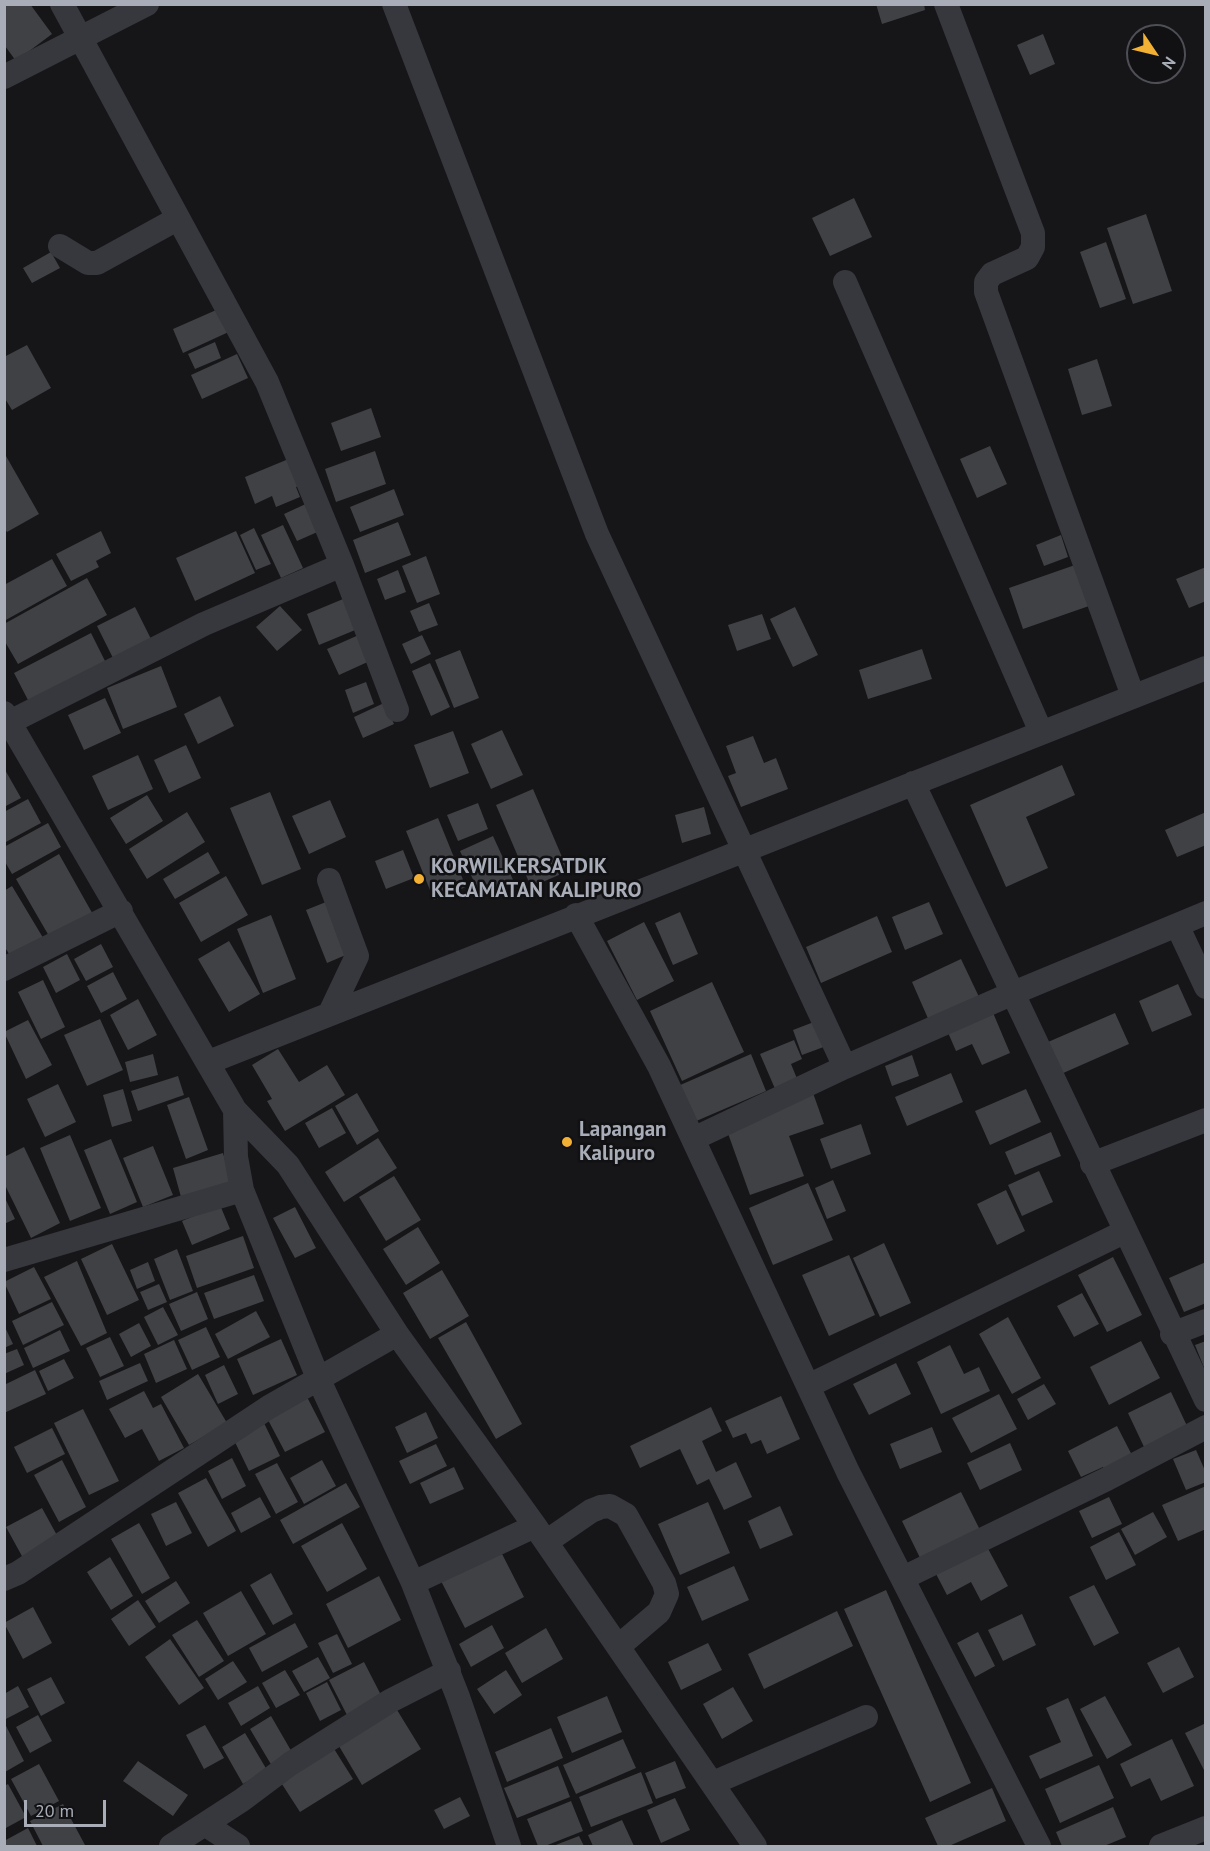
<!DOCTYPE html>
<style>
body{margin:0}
#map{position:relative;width:1210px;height:1851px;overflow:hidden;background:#161618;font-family:"PT Sans",sans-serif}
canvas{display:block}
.frame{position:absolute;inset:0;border:6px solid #a8adb8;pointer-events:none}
.north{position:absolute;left:1126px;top:24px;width:60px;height:60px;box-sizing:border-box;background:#111113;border:2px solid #4d4f55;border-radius:50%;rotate:125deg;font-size:16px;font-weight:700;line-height:24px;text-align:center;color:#a8adb8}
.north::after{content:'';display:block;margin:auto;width:21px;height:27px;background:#f2b134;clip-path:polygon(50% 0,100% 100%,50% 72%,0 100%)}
.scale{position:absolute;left:24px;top:1800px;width:82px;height:27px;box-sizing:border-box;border:3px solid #a8adb8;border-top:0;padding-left:8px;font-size:18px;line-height:21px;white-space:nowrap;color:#a8adb8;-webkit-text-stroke:4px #111113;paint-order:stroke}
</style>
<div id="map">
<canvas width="1210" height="1851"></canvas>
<div class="frame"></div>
<div class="north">N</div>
<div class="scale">20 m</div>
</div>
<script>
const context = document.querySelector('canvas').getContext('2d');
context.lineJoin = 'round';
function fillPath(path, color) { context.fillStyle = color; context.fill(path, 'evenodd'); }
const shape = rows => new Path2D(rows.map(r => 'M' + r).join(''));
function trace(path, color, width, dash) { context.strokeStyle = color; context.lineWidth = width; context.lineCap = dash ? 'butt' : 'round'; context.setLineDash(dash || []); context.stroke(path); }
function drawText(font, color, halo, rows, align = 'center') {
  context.font = font + ' "PT Sans",sans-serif'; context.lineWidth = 5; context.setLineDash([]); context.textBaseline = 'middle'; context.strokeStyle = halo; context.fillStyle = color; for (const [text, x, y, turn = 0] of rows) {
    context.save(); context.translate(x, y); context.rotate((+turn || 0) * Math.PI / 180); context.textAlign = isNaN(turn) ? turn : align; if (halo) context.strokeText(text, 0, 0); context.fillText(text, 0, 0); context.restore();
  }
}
const building = shape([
 [5,4,30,4,52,34,16,61,5,46],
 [876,4,924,4,925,10,882,24],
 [1043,34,1055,64,1030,75,1017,45],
 [854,198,872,237,830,256,812,218],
 [1146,214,1172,291,1133,304,1107,228],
 [1106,242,1126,299,1100,308,1080,252],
 [51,252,60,268,32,283,23,268],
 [223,307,233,330,183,353,173,329],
 [215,342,221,358,195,369,188,354],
 [27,345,51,388,12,410,4,397,4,357],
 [237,354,248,378,202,399,191,375],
 [1097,359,1112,406,1082,415,1068,369],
 [371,408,381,437,341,451,331,423],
 [990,446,1007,484,977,498,960,459],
 [375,451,386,484,336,502,325,469],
 [6,456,39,514,7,532,4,528],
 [291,458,301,485,296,487,300,497,276,507,272,496,255,504,245,477],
 [394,489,404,515,360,532,350,507],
 [310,502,322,530,297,541,284,514],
 [398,522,411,555,365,573,353,540],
 [283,525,303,568,281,578,261,535],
 [254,528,271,564,256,570,240,535],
 [101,531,111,553,96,561,99,567,71,581,56,554],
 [236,531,255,573,195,601,176,558],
 [1061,535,1068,557,1044,566,1036,545],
 [426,556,440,594,417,603,402,566],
 [52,559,67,586,4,621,4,585],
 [1075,565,1089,606,1023,629,1009,588],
 [1206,567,1206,601,1189,608,1176,579],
 [398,570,406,592,385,600,377,579],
 [87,578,107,615,18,664,4,640,4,624],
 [348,597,360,628,319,645,307,614],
 [429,603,438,625,419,632,410,611],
 [280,606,302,630,277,651,256,627],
 [135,607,151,639,113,658,97,626],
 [795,607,818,655,793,667,770,619],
 [762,614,771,639,737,651,728,625],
 [91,633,106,663,29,702,14,673],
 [361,634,372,660,339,675,327,649],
 [422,635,431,654,411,664,402,644],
 [922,649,932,679,868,699,859,670],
 [460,650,479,698,454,708,435,660],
 [430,663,450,707,431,716,412,671],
 [161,666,177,707,123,729,107,688],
 [366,682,374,704,353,713,345,690],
 [220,696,234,726,198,744,184,714],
 [105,698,121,733,84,750,68,715],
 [384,703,394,724,363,738,354,717],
 [502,730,523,775,491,789,471,744],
 [453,731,469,773,430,788,414,745],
 [753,736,764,763,776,758,788,789,741,807,728,776,736,773,726,746],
 [186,745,201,778,169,793,154,760],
 [138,755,153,789,108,810,92,776],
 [1062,765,1075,795,1026,817,1048,868,1006,887,970,805],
 [4,768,21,798,4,807],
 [533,789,568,871,531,887,496,805],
 [270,792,301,869,262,885,230,808],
 [147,795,163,821,126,844,110,818],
 [28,799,41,823,4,843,4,812],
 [330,800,346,837,309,854,292,816],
 [478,803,488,829,458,841,447,815],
 [704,807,711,834,682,843,675,815],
 [187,812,205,842,147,879,129,849],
 [1206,812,1206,845,1177,857,1165,830],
 [438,818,466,887,434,900,406,831],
 [48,823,61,847,12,874,4,860,4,847],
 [493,836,514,882,481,897,460,851],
 [403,850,414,878,386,889,375,861],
 [208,852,220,873,175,899,163,879],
 [59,854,95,918,53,943,16,879],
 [226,876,248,915,201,942,179,903],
 [12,886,45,941,13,960,4,946,4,891],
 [326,902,348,954,327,963,306,910],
 [929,902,943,934,905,950,892,917],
 [680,912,698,954,673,965,655,923],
 [271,915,296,979,263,993,237,929],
 [877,916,892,952,821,983,806,947],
 [644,922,674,981,637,1000,607,941],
 [229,941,260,994,229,1012,198,959],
 [101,944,113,967,86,981,74,959],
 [67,954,80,980,56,993,43,967],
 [961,959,980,999,930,1023,912,982],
 [113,972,127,999,101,1013,87,986],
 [43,980,65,1027,41,1039,18,992],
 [712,982,744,1052,682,1081,650,1011],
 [1178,984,1192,1015,1152,1032,1139,1001],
 [138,999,157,1035,128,1050,110,1015],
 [991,1008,1010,1053,982,1065,972,1044,956,1051,946,1028],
 [1115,1013,1129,1044,1061,1074,1048,1042],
 [100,1019,123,1070,87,1086,64,1035],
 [28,1020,52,1065,26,1079,4,1032],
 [819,1020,829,1045,802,1055,793,1030],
 [794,1040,802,1059,791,1064,798,1081,776,1091,760,1054],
 [278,1049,299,1082,327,1065,345,1095,285,1131,267,1101,272,1099,252,1065],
 [153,1054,158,1075,130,1082,125,1062],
 [751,1054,766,1091,694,1122,678,1086],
 [912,1055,919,1076,892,1086,885,1066],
 [951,1073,963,1102,907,1126,895,1097],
 [178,1076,184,1095,138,1111,131,1091],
 [58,1084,76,1122,45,1137,27,1099],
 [123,1089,132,1121,112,1127,103,1095],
 [1026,1089,1041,1122,990,1145,975,1111],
 [357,1093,379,1131,357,1145,335,1106],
 [813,1093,824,1124,789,1136,804,1176,750,1195,725,1125],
 [189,1097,208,1150,186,1159,167,1105],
 [332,1108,346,1133,319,1148,305,1123],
 [861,1124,871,1154,831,1169,820,1139],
 [1051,1132,1061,1156,1015,1175,1005,1152],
 [70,1135,101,1208,70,1221,40,1148],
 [378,1138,397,1168,344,1202,325,1172],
 [111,1139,137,1202,110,1214,84,1150],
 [153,1146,173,1195,143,1207,123,1158],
 [24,1147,60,1223,31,1238,4,1183,4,1157],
 [223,1153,231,1182,181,1197,173,1168],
 [1039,1171,1053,1202,1022,1216,1008,1185],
 [394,1176,421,1220,386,1241,359,1197],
 [833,1180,846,1211,827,1219,815,1188],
 [808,1183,833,1240,773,1265,749,1208],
 [1006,1190,1025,1231,997,1245,977,1204],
 [4,1196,15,1219,4,1224],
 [220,1205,230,1229,192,1245,182,1221],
 [295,1207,316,1248,295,1258,273,1218],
 [418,1227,440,1263,406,1285,383,1249],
 [243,1236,254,1268,197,1288,186,1256],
 [884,1243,911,1303,880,1317,853,1258],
 [112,1244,139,1300,107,1315,81,1259],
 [177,1249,193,1291,170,1300,154,1259],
 [849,1255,875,1315,829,1336,802,1275],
 [1113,1257,1142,1315,1107,1332,1078,1275],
 [77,1261,107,1333,81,1346,44,1277],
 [148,1262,155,1281,137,1289,130,1270],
 [1206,1262,1206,1303,1184,1312,1169,1278],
 [34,1267,51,1299,19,1314,4,1282],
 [442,1270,469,1316,430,1339,403,1293],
 [254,1275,264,1301,214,1319,204,1293],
 [159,1284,167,1302,148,1310,140,1292],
 [197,1292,208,1319,181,1331,169,1304],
 [1082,1293,1099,1324,1074,1337,1057,1306],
 [52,1302,64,1325,23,1345,12,1321],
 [163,1307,178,1335,158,1345,144,1317],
 [256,1311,270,1337,228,1359,215,1334],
 [1008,1317,1041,1378,1012,1394,979,1334],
 [466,1322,522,1424,496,1439,438,1338],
 [139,1323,151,1346,131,1357,119,1334],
 [4,1325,13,1344,4,1348],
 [206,1327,220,1357,192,1370,178,1340],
 [60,1330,70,1351,33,1368,24,1348],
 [110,1337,124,1366,100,1377,86,1348],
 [281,1339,297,1375,253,1395,237,1359],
 [174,1340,187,1369,156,1383,144,1354],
 [1141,1341,1160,1378,1109,1405,1090,1367],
 [1206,1341,1206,1370,1205,1370,1195,1345],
 [950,1345,964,1374,979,1367,990,1391,941,1414,917,1362],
 [17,1349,24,1365,4,1374,4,1354],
 [64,1359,74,1378,48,1391,39,1371],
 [140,1363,148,1381,107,1400,99,1381],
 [896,1363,911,1394,869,1415,853,1384],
 [224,1365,238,1394,218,1404,205,1375],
 [35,1370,46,1394,4,1413,4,1385],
 [198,1374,227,1423,189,1445,161,1397],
 [1044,1384,1056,1404,1028,1420,1017,1399],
 [144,1391,153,1408,161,1404,184,1448,159,1461,142,1429,125,1438,109,1409],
 [1171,1392,1188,1428,1145,1449,1128,1413],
 [999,1394,1017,1429,971,1453,952,1418],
 [781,1396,800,1439,767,1454,761,1440,751,1444,746,1433,733,1438,725,1421],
 [307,1397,325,1432,285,1452,267,1418],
 [711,1407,722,1431,702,1441,716,1472,736,1462,752,1497,724,1510,709,1479,697,1485,680,1449,640,1468,630,1446],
 [83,1409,119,1481,89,1495,54,1423],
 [426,1412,438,1438,407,1453,395,1427],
 [264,1423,280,1456,249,1471,233,1438],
 [1117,1426,1135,1461,1107,1475,1103,1467,1081,1477,1068,1451],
 [932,1427,942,1452,900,1469,890,1444],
 [52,1428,65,1454,27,1473,14,1447],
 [1010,1443,1022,1470,980,1490,967,1463],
 [436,1444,447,1466,410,1484,399,1461],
 [1196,1450,1206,1473,1206,1482,1186,1490,1173,1459],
 [232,1458,246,1486,222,1499,208,1471],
 [62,1460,86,1507,59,1522,34,1475],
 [322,1460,336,1486,304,1504,290,1478],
 [277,1463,298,1502,276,1514,255,1474],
 [454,1467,464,1489,430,1504,420,1483],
 [206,1478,236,1531,208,1547,178,1493],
 [346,1483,360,1507,293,1544,280,1520],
 [1206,1486,1206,1529,1178,1541,1162,1505],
 [961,1492,982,1534,923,1564,902,1521],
 [260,1497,271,1517,241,1533,231,1513],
 [1109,1497,1122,1524,1092,1538,1079,1511],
 [176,1502,192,1533,166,1546,151,1514],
 [708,1502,730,1553,680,1575,658,1524],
 [780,1506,793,1535,760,1549,748,1521],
 [42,1508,59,1539,23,1558,6,1527],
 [1153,1512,1167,1537,1135,1555,1121,1529],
 [139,1523,170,1578,142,1594,111,1539],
 [342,1523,367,1569,327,1592,301,1546],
 [1119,1532,1136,1565,1106,1580,1090,1547],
 [985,1543,1008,1586,981,1601,971,1582,947,1595,935,1572],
 [499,1548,524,1597,465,1628,440,1579],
 [110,1557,133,1596,111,1610,87,1572],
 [734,1566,749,1600,702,1621,687,1587],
 [271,1573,293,1614,273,1625,250,1585],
 [379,1576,401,1620,348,1648,326,1604],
 [176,1581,190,1603,159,1623,145,1601],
 [1094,1585,1119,1633,1094,1646,1069,1597],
 [886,1590,971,1783,930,1802,844,1609],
 [241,1591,266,1634,228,1656,203,1613],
 [138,1600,156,1627,129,1646,111,1619],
 [33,1607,52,1643,23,1659,4,1623],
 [837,1611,853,1646,764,1689,748,1654],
 [1022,1614,1036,1645,1003,1661,988,1630],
 [197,1620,224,1661,199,1677,172,1635],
 [295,1623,308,1647,262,1672,249,1648],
 [492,1625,504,1648,471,1667,459,1644],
 [546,1628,563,1659,522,1683,505,1653],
 [978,1632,995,1666,975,1677,957,1643],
 [337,1634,352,1664,333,1673,318,1643],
 [170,1639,204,1688,179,1705,145,1657],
 [708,1643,722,1670,681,1690,668,1662],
 [1179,1647,1194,1677,1163,1693,1147,1663],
 [318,1657,330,1678,304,1692,292,1671],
 [233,1661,247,1682,218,1700,205,1679],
 [364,1662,382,1697,347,1715,329,1680],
 [285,1670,300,1695,276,1708,262,1683],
 [506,1670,522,1695,494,1714,477,1689],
 [51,1677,65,1703,41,1716,27,1689],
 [327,1682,341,1710,320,1721,306,1693],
 [18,1686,29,1707,4,1720,4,1694],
 [258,1686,270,1708,241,1726,228,1703],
 [733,1687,753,1721,722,1739,703,1704],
 [607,1696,622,1732,572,1753,557,1717],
 [1105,1696,1132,1745,1107,1759,1080,1709],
 [1068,1698,1093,1756,1040,1779,1029,1756,1061,1742,1046,1708],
 [394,1705,421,1749,362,1785,336,1741],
 [38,1715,52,1741,30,1753,16,1727],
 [271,1716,293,1754,272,1766,250,1729],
 [1206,1723,1206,1774,1185,1733],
 [5,1724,24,1761,5,1772],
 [205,1725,224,1758,204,1769,186,1735],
 [551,1728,563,1758,507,1782,495,1752],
 [245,1733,267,1770,243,1784,222,1747],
 [623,1739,636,1768,576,1794,563,1765],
 [1172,1739,1194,1786,1161,1801,1150,1778,1131,1787,1120,1764],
 [331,1744,353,1779,300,1812,278,1778],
 [138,1761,188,1795,173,1816,123,1781],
 [675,1761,686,1788,656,1799,645,1773],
 [39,1764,59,1801,31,1816,11,1779],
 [1099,1765,1114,1798,1060,1823,1045,1789],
 [558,1766,570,1797,517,1818,504,1788],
 [641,1772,653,1803,591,1827,579,1797],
 [8,1784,26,1817,4,1829,4,1786],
 [992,1788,1006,1821,949,1846,938,1846,925,1818],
 [460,1797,470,1816,444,1829,434,1810],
 [675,1798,690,1830,661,1843,647,1810],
 [571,1801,583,1831,545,1846,538,1846,527,1819],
 [63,1804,85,1845,82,1846,43,1846,30,1821],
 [1113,1807,1126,1837,1104,1846,1062,1846,1056,1832],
 [622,1820,634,1846,593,1846,588,1835],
 [28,1828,37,1846,4,1846,4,1841],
 [579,1836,584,1846,553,1846]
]);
const street = shape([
 [62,4,267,382,342,565,397,710],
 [394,4,597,534,845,1067],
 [946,4,1033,233,1033,247,1027,258,992,274,986,282,986,292,1133,696],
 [4,77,147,4],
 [60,246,88,263,97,263,177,219],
 [845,282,1041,732],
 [4,713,235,1110,288,1165,397,1334,535,1526,755,1846],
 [4,725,204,624,342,565],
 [913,783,1206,1400],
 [329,880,357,956,330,1013],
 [576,915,659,1066,848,1472,1039,1846],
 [1177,925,1206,987],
 [4,969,121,911],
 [209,1062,1206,668],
 [235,1110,236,1157,242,1190,318,1378,413,1583,458,1697,509,1846],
 [693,1139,845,1067,1011,994,1206,913],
 [1092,1164,1206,1120],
 [4,1260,242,1190],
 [1172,1334,1206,1321],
 [808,1386,1124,1232],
 [546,1542,591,1511,601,1507,610,1506,626,1515,664,1583,667,1594,659,1612,619,1646],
 [903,1578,1107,1479,1206,1427],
 [4,1579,18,1573,269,1407,397,1334],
 [413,1583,535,1526],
 [713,1783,866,1717],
 [206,1825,238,1846],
 [171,1846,242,1800,290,1764,390,1701,449,1671],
 [1161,1846,1206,1828]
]);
const markers = [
 [419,879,6,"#f2b134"],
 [567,1142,6,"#f2b134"]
];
const poiNames = [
 ["KORWILKERSATDIK",431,867],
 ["KECAMATAN KALIPURO",431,891],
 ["Lapangan",579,1130],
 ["Kalipuro",579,1154]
];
fillPath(building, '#404145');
trace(street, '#37383d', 24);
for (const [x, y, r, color] of markers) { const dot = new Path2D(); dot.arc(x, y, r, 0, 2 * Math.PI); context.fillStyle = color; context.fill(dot); trace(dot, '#111113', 2); }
drawText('bold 21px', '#a8adb8', '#111113', poiNames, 'left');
</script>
